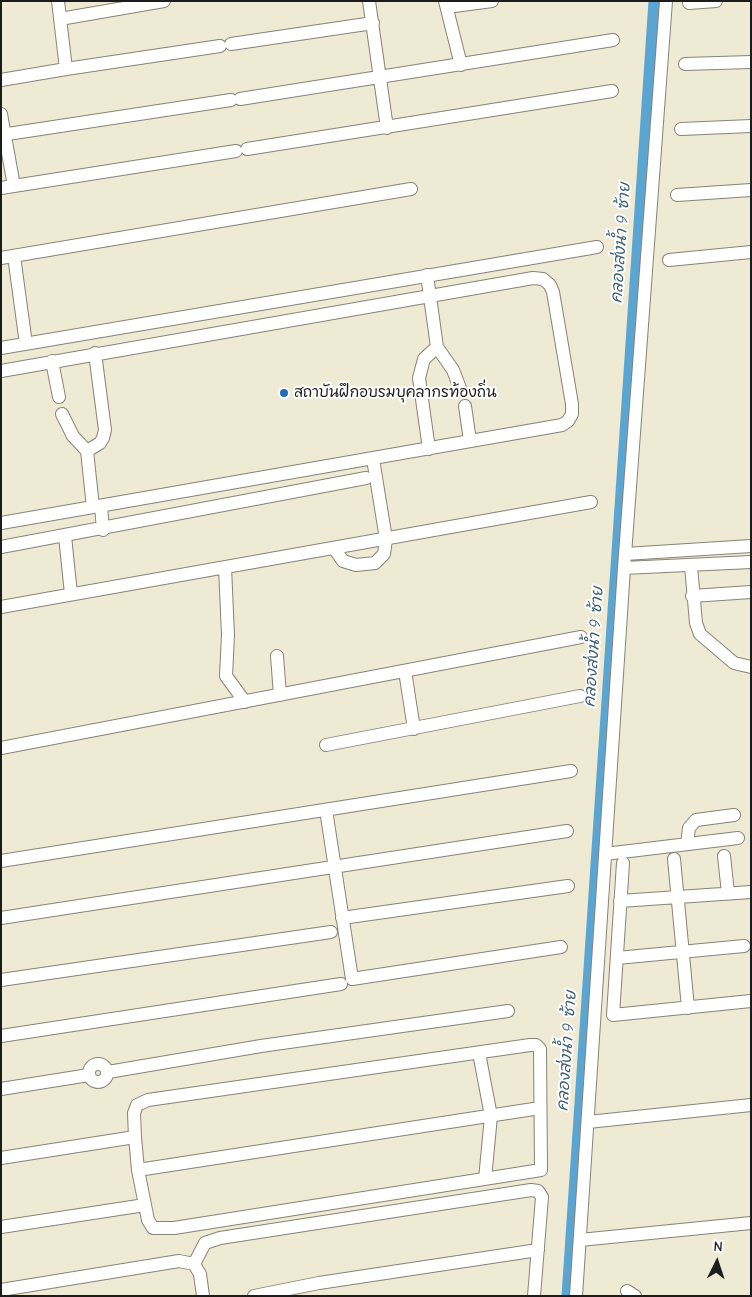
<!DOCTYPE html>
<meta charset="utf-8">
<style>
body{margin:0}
#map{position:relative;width:752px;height:1297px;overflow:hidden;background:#efead3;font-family:"Comic Neue",sans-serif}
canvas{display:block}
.frame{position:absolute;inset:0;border:2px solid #1c1c1c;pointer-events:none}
.north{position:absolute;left:692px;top:1237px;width:50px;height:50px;-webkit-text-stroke:4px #fff;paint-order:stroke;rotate:4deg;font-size:14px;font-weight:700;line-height:20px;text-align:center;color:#1c1c1c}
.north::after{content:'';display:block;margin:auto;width:18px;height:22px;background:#1c1c1c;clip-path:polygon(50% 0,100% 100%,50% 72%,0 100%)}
</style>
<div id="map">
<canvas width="752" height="1297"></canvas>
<div class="frame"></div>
<div class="north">N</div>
</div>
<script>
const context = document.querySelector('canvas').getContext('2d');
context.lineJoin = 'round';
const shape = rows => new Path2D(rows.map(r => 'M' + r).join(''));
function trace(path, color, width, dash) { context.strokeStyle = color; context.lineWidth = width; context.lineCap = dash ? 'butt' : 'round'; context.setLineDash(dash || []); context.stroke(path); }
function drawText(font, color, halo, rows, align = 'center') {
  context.font = font + ' "Comic Neue","Playpen Sans Thai",sans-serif'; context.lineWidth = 4; context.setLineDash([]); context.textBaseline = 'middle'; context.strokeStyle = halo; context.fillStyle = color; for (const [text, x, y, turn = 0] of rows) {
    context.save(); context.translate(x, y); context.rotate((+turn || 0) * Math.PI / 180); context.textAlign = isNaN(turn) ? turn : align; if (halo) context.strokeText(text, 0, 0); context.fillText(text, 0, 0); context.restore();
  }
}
const canal = shape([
 [567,1296,654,1]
]);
const minor = shape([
 [369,1,387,128],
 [445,1,461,65],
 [689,3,716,1],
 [447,7,492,1],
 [60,19,164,1],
 [231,44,373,23],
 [685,64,751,62],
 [66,69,220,46],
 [1,80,66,69,58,1],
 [240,99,613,40],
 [1,114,14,186],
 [681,129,751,126],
 [1,135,231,100],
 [247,149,612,91],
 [1,188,236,151],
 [677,195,751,190],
 [14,256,26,344],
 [1,258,411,189],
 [669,260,751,252],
 [427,275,437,347,453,370,461,391],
 [1,348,597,247],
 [52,361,59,397],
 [1,371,533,278,543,279,550,285,553,292,572,404,572,414,568,421,562,425,93,507,87,451,73,436,62,414],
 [465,406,470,441],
 [429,449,419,378,424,359,437,347],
 [87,451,100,443,103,438,105,430,95,353],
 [101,506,103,530],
 [1,523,93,507],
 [65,536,71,594],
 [1,547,366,478],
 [334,548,343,561,356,565,375,563,384,554,386,539,373,459],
 [625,554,751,546],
 [691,566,696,623,700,634,734,663,751,667],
 [225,567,228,635,226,676,245,702],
 [624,568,751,562],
 [692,596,751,592],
 [1,607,591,502],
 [277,656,280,695],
 [405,671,414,729],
 [326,745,580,696],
 [1,748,581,637],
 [326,810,352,979,561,947],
 [687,844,689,828,696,820,734,815],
 [605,854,738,838],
 [724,856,728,893],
 [674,859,688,1008],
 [1,861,571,771],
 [623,863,613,1015,751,1001],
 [620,901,751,892],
 [1,918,567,831],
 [342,918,568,886],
 [617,958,744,946],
 [1,980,331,932],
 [1,1036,341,984],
 [479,1053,491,1116,485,1179],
 '89 1073a9 9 0 1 1 18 0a9 9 0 1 1-18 0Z',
 [108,1072,261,1046,508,1011],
 [1,1089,89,1075],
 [588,1122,751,1105],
 [135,1137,138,1170,145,1205],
 [1,1158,135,1137,134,1113,137,1105,148,1100,530,1045,536,1045,540,1049,541,1170,174,1228,153,1228,148,1220,145,1205,1,1227],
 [138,1170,540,1108],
 [580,1240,751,1223],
 [194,1264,205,1243,220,1238,531,1190,538,1191,542,1197,534,1296],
 [1,1290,179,1261,194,1264,200,1274,203,1296],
 [627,1291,635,1296],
 [254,1296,319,1283,538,1250],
 [576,1296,624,568,666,1]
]);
const markers = [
 [284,393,5,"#1f6fb2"]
];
const poiNames = [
 ["สถาบันฝึกอบรมบุคลากรท้องถิ่น",294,393]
];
const waterNames = [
 ["คลองส่งน้ำ 9 ซ้าย",621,243,-86],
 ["คลองส่งน้ำ 9 ซ้าย",594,647,-86],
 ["คลองส่งน้ำ 9 ซ้าย",567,1051,-86]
];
trace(canal, '#5ba5d2', 11);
trace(minor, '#868378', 14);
trace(minor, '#fff', 12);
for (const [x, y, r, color] of markers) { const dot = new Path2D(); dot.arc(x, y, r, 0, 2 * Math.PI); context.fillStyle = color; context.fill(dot); trace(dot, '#fff', 2); }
drawText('15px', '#1c1c1c', '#fff', poiNames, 'left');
drawText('italic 16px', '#3c6077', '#fff', waterNames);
</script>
